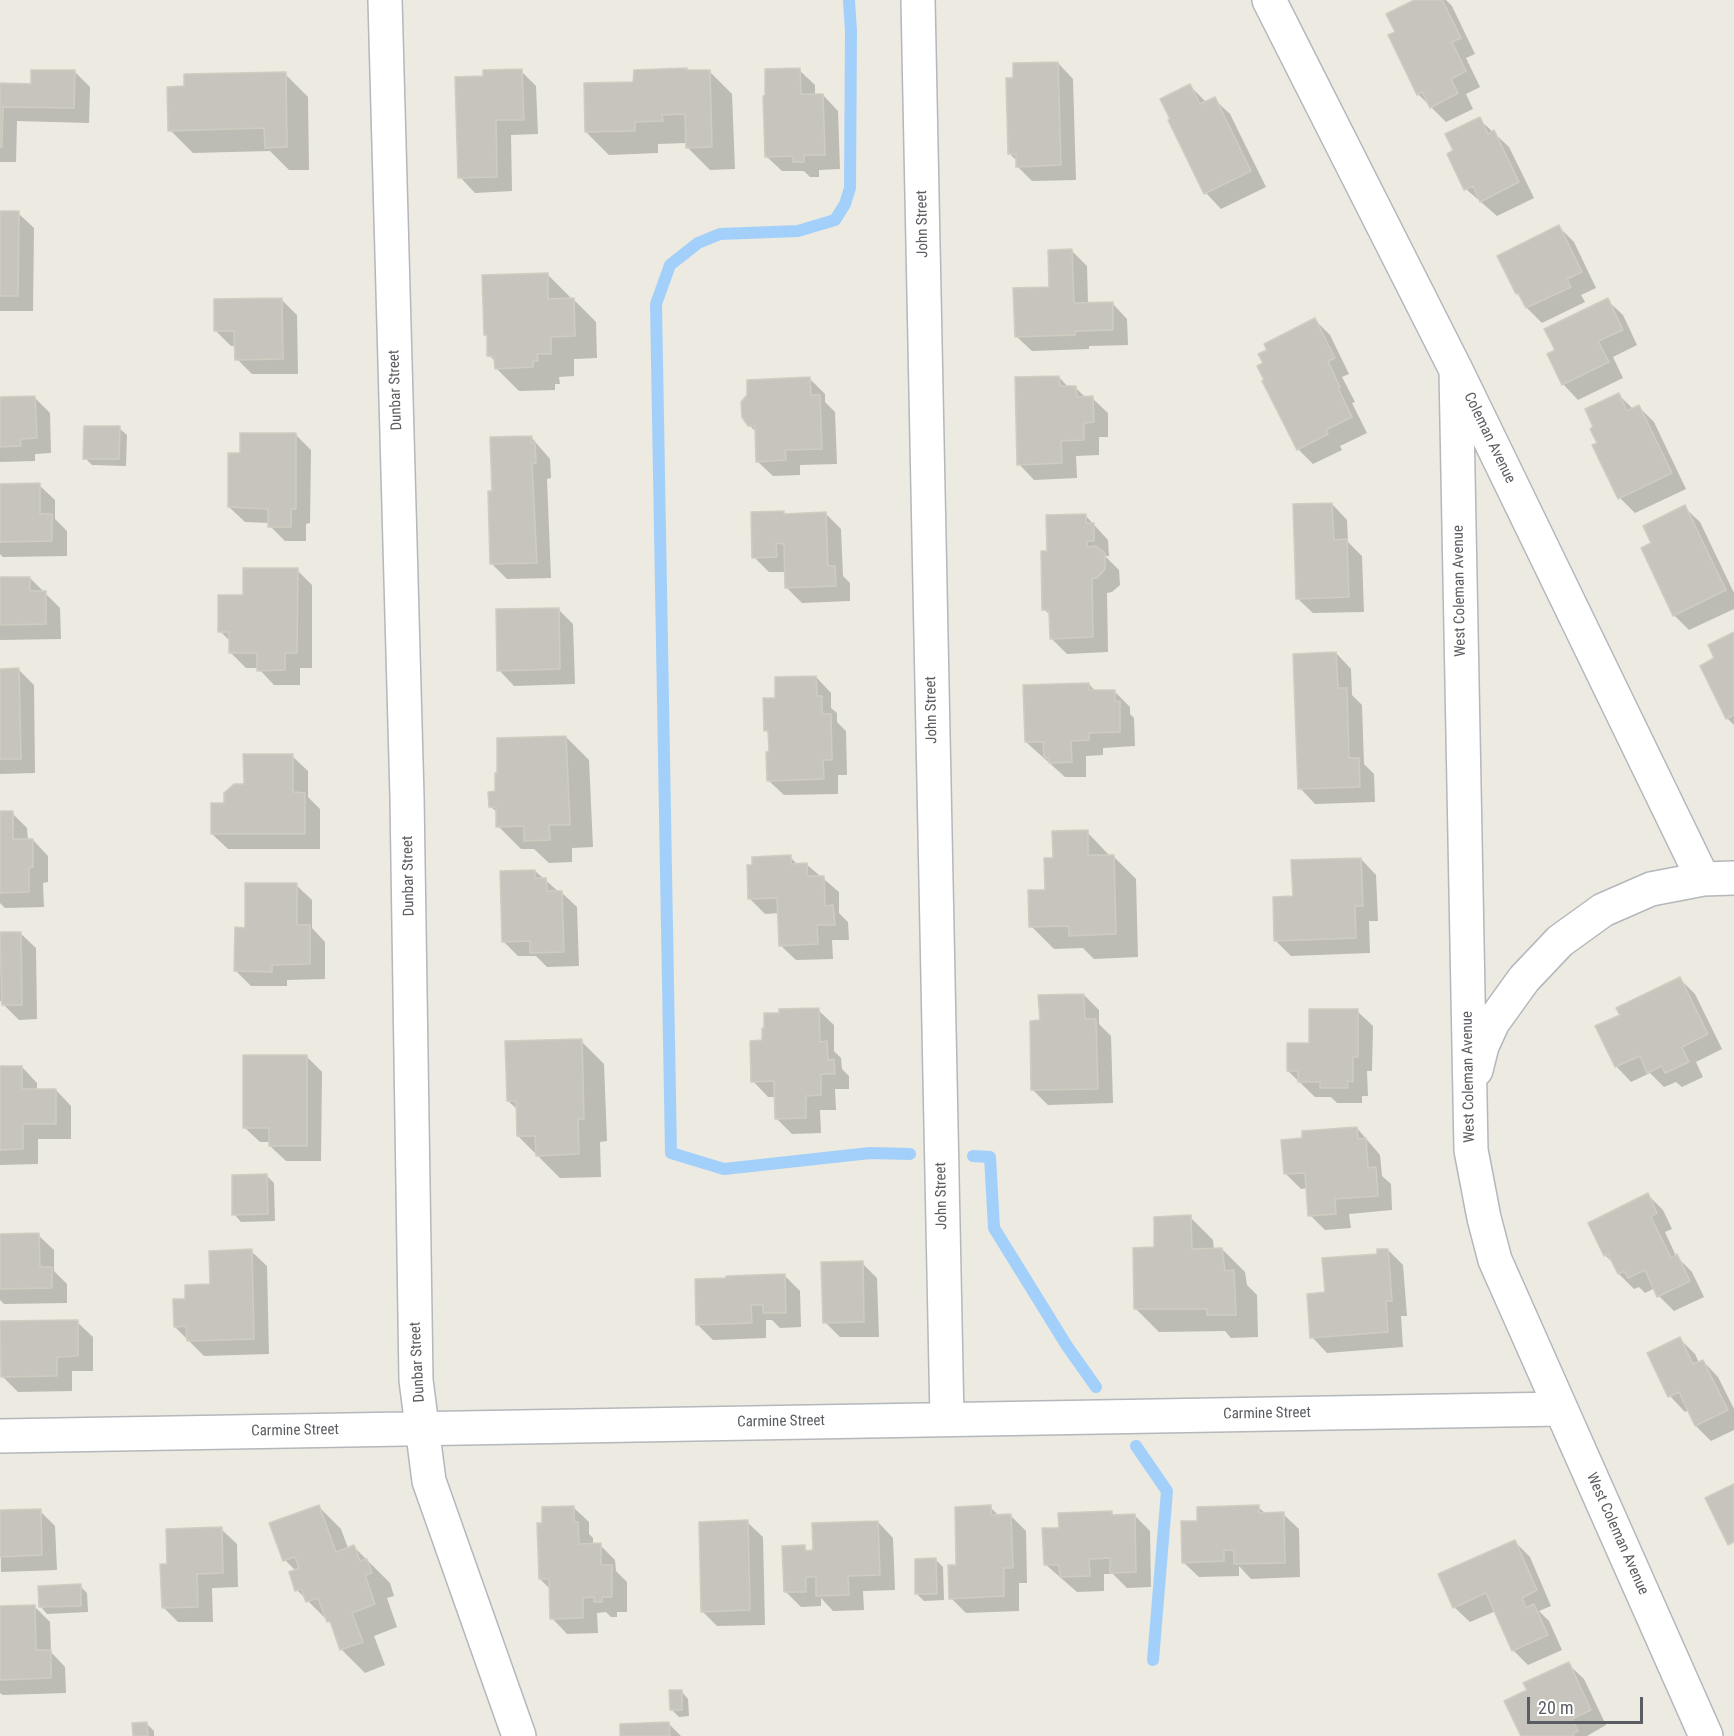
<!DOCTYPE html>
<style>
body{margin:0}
#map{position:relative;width:1734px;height:1736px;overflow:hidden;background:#eceae1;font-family:"Roboto Condensed",sans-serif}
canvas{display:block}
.scale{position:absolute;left:1527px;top:1697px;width:116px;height:27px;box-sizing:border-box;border:3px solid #5a5d61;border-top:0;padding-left:8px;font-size:18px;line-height:21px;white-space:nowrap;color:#5a5d61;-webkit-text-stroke:4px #fff;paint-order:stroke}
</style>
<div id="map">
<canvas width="1734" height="1736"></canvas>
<div class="scale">20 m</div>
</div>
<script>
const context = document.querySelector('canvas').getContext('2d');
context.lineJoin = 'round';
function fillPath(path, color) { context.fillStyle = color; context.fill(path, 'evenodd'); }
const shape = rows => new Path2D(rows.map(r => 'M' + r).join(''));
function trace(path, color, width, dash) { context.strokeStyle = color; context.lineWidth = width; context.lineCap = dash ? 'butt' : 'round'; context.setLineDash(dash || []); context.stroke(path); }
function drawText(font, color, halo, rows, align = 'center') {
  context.font = font + ' "Roboto Condensed",sans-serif'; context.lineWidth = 4.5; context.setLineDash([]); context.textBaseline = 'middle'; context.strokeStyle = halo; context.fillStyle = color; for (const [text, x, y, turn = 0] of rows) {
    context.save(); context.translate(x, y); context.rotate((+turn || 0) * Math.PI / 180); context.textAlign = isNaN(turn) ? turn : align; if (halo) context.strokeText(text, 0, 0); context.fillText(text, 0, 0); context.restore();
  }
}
const shadow = shape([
 [1418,0,1446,0,1452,6,1475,54,1466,58,1480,87,1466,94,1473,109,1446,122,1418,94,1397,33],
 [1058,63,1073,79,1076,180,1032,181,1017,166,1017,161,1009,153,1015,79],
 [799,70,815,85,815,96,823,95,838,111,840,169,819,170,819,177,810,177,804,171,782,171,766,156],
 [521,71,536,86,538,134,511,135,512,191,475,193,460,177,485,78],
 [709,71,732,94,735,169,710,170,687,147,687,143,658,144,658,153,609,155,586,132,688,72],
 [75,72,90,87,89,123,17,121,16,162,0,162,0,85,33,85],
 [285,74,308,97,309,170,289,170,270,151,193,153,170,130],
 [1190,86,1207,103,1214,99,1230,114,1266,187,1221,209,1206,193,1170,121],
 [1479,119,1509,147,1534,198,1497,216,1466,189,1455,151],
 [0,213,18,213,34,228,33,311,0,311],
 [1559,227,1574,242,1596,288,1581,295,1585,302,1542,323,1527,308,1517,293],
 [1072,251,1087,266,1088,304,1112,303,1127,319,1128,345,1089,346,1089,349,1032,351,1016,336,1051,288],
 [547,274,570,297,570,300,573,299,596,322,597,358,574,359,574,376,559,377,560,384,555,384,555,390,519,391,496,368,496,362,489,355,489,338,486,335],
 [282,300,297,315,298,374,252,374,237,359,236,346,231,346,216,331],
 [1607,300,1623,315,1637,345,1613,357,1623,378,1578,400,1563,384,1557,351],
 [1315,320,1330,335,1349,374,1342,377,1355,402,1352,403,1367,433,1340,446,1342,450,1313,464,1298,449,1265,364],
 [1059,377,1068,387,1075,387,1086,398,1092,398,1108,413,1108,437,1099,437,1099,455,1076,456,1077,478,1034,480,1019,464],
 [810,379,825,394,825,402,835,412,837,464,800,465,800,475,773,476,757,461,756,432,749,425],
 [1619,395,1633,409,1639,407,1654,422,1686,489,1635,513,1620,498,1599,443],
 [34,397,50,413,51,453,35,454,35,461,0,462,0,399],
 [119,428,127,435,126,466,92,465,85,458],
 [296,435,311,450,310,523,306,524,306,541,285,541,270,526,270,523,245,522,229,507,241,454],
 [531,437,550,459,551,478,547,479,551,578,507,579,492,564,494,492],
 [0,485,39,485,55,500,55,519,67,531,67,556,3,557,0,554],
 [1332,504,1347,520,1348,542,1362,556,1364,612,1313,613,1297,598],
 [1684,507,1700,522,1734,593,1734,609,1689,630,1674,615],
 [753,514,826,514,841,529,843,576,850,583,850,601,802,603,787,588,786,572,769,572,754,557],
 [1085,515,1108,540,1109,556,1105,556,1119,570,1120,585,1112,592,1107,593,1108,652,1067,654,1051,638,1050,615,1044,609,1049,552],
 [297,570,312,585,312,668,300,668,300,685,274,685,258,668,246,668,231,653,231,642,220,631,245,597],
 [30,578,60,608,61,639,0,640,0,579],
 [558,609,573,624,575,684,514,686,499,670],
 [1734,634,1734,725,1727,718,1716,659],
 [1336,653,1351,669,1352,695,1362,705,1364,764,1374,774,1375,802,1315,804,1300,788],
 [0,670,19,670,34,685,35,773,0,774],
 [816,677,831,693,831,708,837,713,837,722,846,731,847,775,838,775,838,794,784,795,768,780,770,734,765,730,777,699],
 [1089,684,1096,692,1114,691,1130,707,1130,714,1134,718,1135,746,1103,748,1103,755,1086,756,1086,777,1065,777,1026,742],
 [566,737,589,760,593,847,572,848,572,862,549,863,534,849,521,849,498,826,498,813,491,807,496,793],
 [292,756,308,771,308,797,320,809,320,849,228,849,212,834,225,805,245,786],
 [0,813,12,813,27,828,28,841,33,840,48,856,48,882,43,883,44,907,5,908,0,903],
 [1087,832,1110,856,1113,856,1136,879,1138,957,1094,959,1083,948,1054,949,1031,926,1047,891,1055,859],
 [790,857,798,865,806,864,839,892,839,913,848,922,849,940,832,940,833,959,796,960,780,945,779,913,765,914,749,898,754,866],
 [1361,859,1376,875,1378,921,1369,921,1370,953,1291,956,1276,941,1294,897],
 [535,871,559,892,561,892,577,907,579,966,547,967,536,956,518,956,503,941],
 [296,885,312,900,312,928,325,942,325,979,287,980,287,986,251,986,236,971,246,929],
 [20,933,36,948,37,1019,19,1020,3,1004,3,1001,0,1001,0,934],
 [1680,979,1695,994,1722,1049,1696,1062,1703,1077,1682,1087,1676,1082,1664,1087,1650,1073,1631,1082,1616,1066,1622,1015],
 [1084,995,1099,1010,1099,1024,1111,1036,1113,1103,1048,1105,1033,1090,1041,1022],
 [818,1010,834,1025,834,1051,841,1058,842,1069,849,1076,849,1089,835,1089,836,1110,820,1110,821,1133,792,1134,777,1119,776,1097,768,1097,753,1081,764,1041],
 [1357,1011,1373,1026,1372,1071,1367,1071,1368,1096,1362,1096,1362,1103,1337,1103,1331,1097,1315,1097,1288,1071,1310,1044],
 [581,1041,604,1064,607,1141,600,1142,601,1177,560,1178,518,1136,518,1110,508,1101],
 [306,1056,322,1072,321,1161,286,1161,270,1146,270,1142,260,1142,244,1127],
 [0,1067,22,1067,37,1083,37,1090,56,1090,71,1106,71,1139,38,1139,38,1164,0,1165],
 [1357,1128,1380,1155,1382,1176,1391,1184,1392,1210,1349,1214,1351,1228,1325,1230,1310,1215,1308,1188,1301,1189,1286,1174,1304,1139],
 [267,1176,274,1183,275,1221,241,1222,234,1214],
 [1648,1195,1663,1210,1672,1229,1665,1232,1676,1256,1692,1272,1704,1297,1674,1311,1659,1296,1655,1288,1645,1293,1639,1287,1634,1289,1619,1274,1615,1265,1605,1255],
 [1190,1217,1213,1240,1214,1250,1222,1249,1245,1272,1247,1285,1257,1295,1258,1337,1231,1338,1225,1331,1159,1332,1136,1309,1156,1249],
 [0,1235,38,1235,54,1250,54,1271,67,1284,67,1303,4,1304,0,1300],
 [1388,1250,1403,1265,1407,1316,1401,1316,1403,1347,1327,1353,1312,1337,1326,1294],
 [251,1251,267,1266,269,1354,204,1356,175,1327,187,1300,212,1286],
 [862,1263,877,1278,879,1337,840,1337,825,1322],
 [784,1275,800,1291,801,1327,780,1328,772,1320,766,1320,766,1338,713,1340,698,1325],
 [77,1322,93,1337,93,1371,72,1371,72,1391,18,1392,2,1376,2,1364,0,1364,0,1323],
 [1680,1339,1695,1354,1699,1363,1703,1361,1718,1377,1734,1409,1734,1430,1711,1441,1696,1426,1689,1410,1685,1412,1670,1396,1649,1354],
 [318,1506,341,1529,348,1548,353,1546,390,1583,394,1596,387,1598,397,1627,374,1636,385,1665,365,1673,342,1650,333,1626,297,1590,296,1571,285,1560],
 [573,1507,589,1522,589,1534,593,1538,593,1545,600,1545,615,1560,616,1571,627,1582,627,1612,617,1612,617,1617,611,1617,606,1612,597,1613,598,1633,567,1634,552,1618,551,1590,540,1579,544,1524],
 [990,1507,999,1516,1010,1515,1026,1531,1027,1583,1019,1583,1019,1611,966,1613,951,1598,957,1567],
 [1258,1507,1266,1514,1283,1514,1299,1529,1300,1577,1251,1579,1239,1566,1239,1576,1199,1577,1183,1562,1199,1522],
 [40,1511,55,1526,57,1570,1,1572,0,1512],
 [1111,1513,1114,1516,1134,1515,1150,1531,1151,1587,1127,1588,1113,1574,1104,1574,1104,1591,1077,1592,1045,1564,1060,1529],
 [747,1522,763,1537,765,1625,717,1626,702,1611],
 [878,1522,893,1538,895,1590,863,1591,864,1610,833,1611,821,1598,821,1606,801,1607,785,1591,804,1547,809,1552],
 [221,1529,237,1544,238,1587,212,1588,213,1622,178,1622,163,1607,169,1566],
 [1514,1541,1530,1557,1551,1606,1539,1611,1549,1621,1562,1650,1528,1665,1513,1650,1496,1611,1470,1622,1454,1607],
 [936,1560,943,1567,944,1600,924,1601,917,1594],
 [80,1586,87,1593,88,1612,47,1614,40,1606],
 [34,1606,50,1622,51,1652,65,1667,66,1693,3,1695,0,1693,0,1608],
 [1568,1664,1584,1679,1606,1725,1587,1736,1522,1736,1529,1691],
 [681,1691,688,1699,689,1716,679,1717,672,1710],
 [147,1724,154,1731,154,1736,134,1736],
 [669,1724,681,1736,622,1736]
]);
const stream = shape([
 [849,1,851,31,850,188,845,204,835,220,798,231,720,234,698,243,670,265,656,304,671,1153,724,1169,870,1153,910,1154],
 [973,1156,990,1157,994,1228,1067,1346,1096,1387],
 [1136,1446,1167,1491,1153,1660]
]);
const building = shape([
 [1414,0,1442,0,1461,38,1452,42,1466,71,1451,79,1458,93,1430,108,1422,92,1417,95,1388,35,1395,32,1386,14,1414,0],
 [1058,62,1061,165,1016,167,1016,154,1008,154,1006,78,1013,78,1013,63,1058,62],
 [687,68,687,70,710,70,712,147,686,148,685,114,662,115,663,121,635,122,635,131,585,132,584,83,633,82,634,70,687,68],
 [800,68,801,94,823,94,825,155,804,155,804,162,793,162,793,156,765,157,763,96,765,96,765,69,800,68],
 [522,69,524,120,496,120,497,177,458,178,455,77,483,76,483,70,522,69],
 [31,70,75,70,74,108,3,107,2,147,0,147,0,83,31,84,31,70],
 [286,72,287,147,265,148,264,128,168,131,167,87,184,86,184,74,286,72],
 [1190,84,1200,104,1215,97,1251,171,1204,194,1168,120,1170,119,1160,99,1190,84],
 [1480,117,1488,134,1494,130,1519,182,1480,202,1473,186,1464,190,1447,154,1453,150,1445,134,1480,117],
 [0,211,19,211,18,296,0,296,0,211],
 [1559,225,1582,272,1567,279,1571,287,1526,308,1518,293,1516,294,1497,256,1559,225],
 [1072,249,1074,303,1113,302,1113,330,1075,331,1075,335,1015,337,1013,288,1049,287,1048,250,1072,249],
 [548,273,548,299,574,298,575,336,551,337,551,354,537,354,538,361,533,361,533,367,495,369,494,356,487,356,487,335,484,335,482,275,548,273],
 [282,298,283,359,235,360,234,331,214,331,214,299,282,298],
 [1608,298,1623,330,1598,341,1609,362,1562,385,1547,354,1555,350,1544,329,1608,298],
 [1315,318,1335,358,1328,361,1340,387,1338,388,1352,417,1326,430,1328,434,1297,450,1262,381,1264,380,1257,366,1263,363,1258,354,1267,350,1264,344,1315,318],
 [1059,376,1060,386,1076,386,1077,397,1093,396,1094,422,1084,423,1084,440,1061,441,1062,463,1017,465,1015,377,1059,376],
 [810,377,811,395,820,395,822,449,785,450,786,460,756,462,755,426,748,426,742,417,741,402,747,395,747,380,810,377],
 [1619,393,1627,411,1639,405,1672,473,1618,499,1592,445,1597,443,1590,429,1593,427,1585,409,1619,393],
 [35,396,37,438,20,439,21,446,0,447,0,397,35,396],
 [84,426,120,426,119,459,83,459,84,426],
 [240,433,296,433,296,509,291,509,291,527,268,527,268,509,228,507,228,453,240,453,240,433],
 [532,436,531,443,535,442,536,463,532,464,537,563,490,564,488,491,492,491,490,437,532,436],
 [40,483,40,514,52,514,52,541,0,542,0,484,40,483],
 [1332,503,1334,540,1347,539,1349,597,1296,599,1293,504,1332,503],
 [1685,505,1726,590,1673,616,1641,548,1651,543,1643,526,1685,505],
 [784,511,784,514,826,512,828,566,835,566,836,586,785,588,784,544,776,543,777,557,752,558,751,512,784,511],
 [1086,514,1086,523,1094,523,1094,541,1087,541,1087,547,1096,546,1105,553,1105,569,1097,578,1092,578,1093,637,1050,639,1049,610,1042,610,1041,551,1047,551,1046,515,1086,514],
 [243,568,298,568,297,653,285,653,285,670,257,671,257,653,229,653,229,632,218,632,218,595,243,595,243,568],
 [0,577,30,577,30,591,46,591,46,624,0,625,0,577],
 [559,608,560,669,497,671,496,609,559,608],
 [1734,632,1734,715,1726,719,1700,666,1714,658,1708,645,1734,632],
 [1336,652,1338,688,1347,688,1349,758,1359,758,1360,787,1298,789,1293,654,1336,652],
 [19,668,21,759,0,759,0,669,19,668],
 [816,676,817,696,822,696,822,714,831,714,832,760,823,760,824,779,767,781,766,752,769,752,768,730,764,731,763,698,775,698,775,677,816,676],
 [1089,683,1089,690,1115,690,1115,702,1120,701,1120,732,1089,733,1089,740,1071,741,1072,762,1049,763,1048,758,1044,758,1043,742,1025,742,1023,685,1089,683],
 [566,736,570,825,549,825,550,840,524,841,524,826,496,827,496,807,489,807,488,792,495,791,495,773,497,773,497,738,566,736],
 [243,754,293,754,293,792,305,793,305,834,211,834,211,803,224,803,224,793,234,784,244,784,243,754],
 [0,811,13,811,13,839,33,839,33,867,29,868,29,892,0,893,0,811],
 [1088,830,1088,855,1114,855,1116,934,1069,936,1069,926,1029,927,1028,890,1045,890,1044,858,1053,858,1052,831,1088,830],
 [791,855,791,864,807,863,807,876,824,876,825,906,833,905,835,925,817,925,818,944,779,946,777,898,748,899,747,865,752,865,752,857,791,855],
 [1361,858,1363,906,1355,906,1356,938,1274,941,1273,897,1293,896,1291,860,1361,858],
 [535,870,535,878,546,878,547,891,562,891,564,952,530,953,530,941,502,942,500,871,535,870],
 [245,883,297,883,297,925,310,925,310,964,272,965,272,972,234,971,235,927,245,928,245,883],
 [0,932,21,932,22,1005,2,1005,0,932],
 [1680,977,1708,1034,1682,1047,1689,1062,1665,1073,1662,1066,1647,1073,1640,1056,1615,1067,1595,1026,1620,1015,1616,1008,1680,977],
 [1084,994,1085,1019,1096,1019,1098,1089,1031,1090,1030,1021,1040,1020,1038,995,1084,994],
 [819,1008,820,1042,827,1041,828,1060,834,1059,835,1074,821,1074,821,1095,806,1096,806,1118,775,1119,774,1081,751,1082,750,1041,762,1040,762,1028,764,1029,764,1013,779,1013,779,1009,819,1008],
 [1309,1009,1358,1009,1358,1057,1353,1057,1353,1082,1347,1081,1348,1088,1320,1088,1320,1082,1298,1082,1298,1071,1287,1071,1287,1043,1309,1043,1309,1009],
 [582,1039,584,1119,578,1119,579,1154,536,1156,535,1136,517,1136,516,1101,507,1101,505,1041,582,1039],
 [243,1055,307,1055,307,1146,269,1146,269,1128,243,1128,243,1055],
 [0,1066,22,1066,22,1089,56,1089,56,1124,23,1124,23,1149,0,1150,0,1066],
 [1357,1127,1358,1139,1366,1138,1368,1168,1376,1167,1378,1196,1335,1199,1336,1214,1308,1216,1305,1173,1284,1174,1281,1140,1302,1138,1302,1131,1357,1127],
 [267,1174,268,1214,232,1215,232,1175,267,1174],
 [1648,1193,1657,1213,1651,1217,1671,1258,1677,1254,1690,1281,1657,1297,1645,1270,1628,1278,1624,1271,1618,1274,1608,1254,1604,1256,1588,1223,1648,1193],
 [1191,1215,1192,1249,1222,1248,1225,1271,1234,1270,1236,1315,1207,1315,1207,1309,1134,1309,1133,1248,1154,1247,1154,1217,1191,1215],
 [39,1233,40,1267,52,1267,52,1288,0,1289,0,1234,39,1233],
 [252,1249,254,1339,187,1341,186,1326,174,1327,173,1299,185,1299,185,1285,210,1284,209,1251,252,1249],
 [1377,1249,1388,1249,1392,1301,1386,1301,1388,1332,1310,1338,1307,1294,1325,1292,1322,1258,1377,1254,1377,1249],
 [863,1261,864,1322,823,1323,821,1262,863,1261],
 [785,1274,786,1313,763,1313,763,1305,751,1305,752,1323,696,1325,695,1279,726,1278,726,1276,785,1274],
 [78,1320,78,1356,57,1357,57,1376,1,1377,0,1321,78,1320],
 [1680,1337,1693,1364,1703,1360,1728,1410,1695,1426,1679,1392,1668,1397,1647,1353,1680,1337],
 [1734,1484,1734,1542,1728,1545,1705,1498,1734,1484],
 [319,1505,336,1552,354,1545,360,1561,367,1559,372,1573,365,1575,375,1604,352,1613,363,1642,340,1650,330,1621,327,1622,318,1598,306,1602,301,1589,295,1591,289,1572,299,1568,295,1557,283,1561,269,1523,319,1505],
 [991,1505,991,1515,1011,1514,1013,1568,1004,1568,1004,1596,949,1599,948,1565,956,1565,955,1507,991,1505],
 [1259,1505,1259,1513,1284,1512,1285,1563,1234,1564,1234,1550,1224,1550,1224,1561,1182,1563,1181,1521,1197,1521,1197,1507,1259,1505],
 [574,1506,574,1522,578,1522,579,1544,601,1543,601,1565,612,1565,612,1597,602,1597,602,1602,594,1602,594,1597,583,1598,583,1618,550,1619,549,1579,539,1579,537,1523,542,1523,542,1507,574,1506],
 [41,1509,42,1555,0,1557,0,1510,41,1509],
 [1112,1511,1112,1515,1135,1514,1136,1572,1110,1573,1110,1558,1089,1559,1090,1576,1060,1577,1059,1565,1044,1565,1042,1528,1059,1528,1058,1513,1112,1511],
 [748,1520,750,1610,701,1612,699,1522,748,1520],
 [878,1521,880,1575,848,1576,849,1595,816,1596,816,1577,806,1577,806,1592,784,1592,782,1546,805,1545,805,1551,813,1550,812,1523,878,1521],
 [222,1527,223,1573,197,1574,198,1607,162,1608,160,1564,167,1564,166,1529,222,1527],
 [1515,1540,1537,1590,1522,1598,1526,1608,1534,1604,1548,1635,1512,1651,1486,1593,1453,1608,1438,1574,1515,1540],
 [936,1558,937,1594,915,1594,915,1559,936,1558],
 [81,1584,81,1606,39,1607,38,1586,81,1584],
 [35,1605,36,1650,51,1650,51,1678,0,1680,0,1606,35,1605],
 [1569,1662,1591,1710,1572,1719,1578,1731,1573,1733,1574,1736,1521,1736,1504,1701,1527,1690,1523,1683,1569,1662],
 [669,1690,682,1690,682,1710,670,1710,669,1690],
 [147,1722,148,1736,133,1736,132,1723,147,1722],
 [669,1722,670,1736,620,1736,620,1724,669,1722]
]);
const minor = shape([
 [385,0,407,797,416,1380,429,1481,519,1736],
 [918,0,947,1419],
 [1269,0,1456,370,1703,879],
 [1456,370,1471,1150,1484,1218,1495,1260,1706,1736],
 [1476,1070,1482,1046,1493,1022,1524,979,1560,941,1603,910,1651,889,1703,879,1734,878],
 [0,1436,1561,1409]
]);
const streetNames = [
 ["John Street",923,224,-91],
 ["Dunbar Street",396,390,-92],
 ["Coleman Avenue",1489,438,64],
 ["West Coleman Avenue",1460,591,-91],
 ["John Street",932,710,-91],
 ["Dunbar Street",409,876,-91],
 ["West Coleman Avenue",1469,1077,-91],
 ["John Street",942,1196,-91],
 ["Dunbar Street",418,1362,-93],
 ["Carmine Street",1267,1414,-1],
 ["Carmine Street",781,1422,-1],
 ["Carmine Street",295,1431,-1],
 ["West Coleman Avenue",1617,1534,66]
];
fillPath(shadow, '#0003');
trace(stream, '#a3d0fa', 12);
fillPath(building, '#c7c4be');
trace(building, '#d0ccc0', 1.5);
trace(minor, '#b4b7bb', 36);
trace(minor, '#fff', 33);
drawText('15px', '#5a5d61', '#fff', streetNames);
</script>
